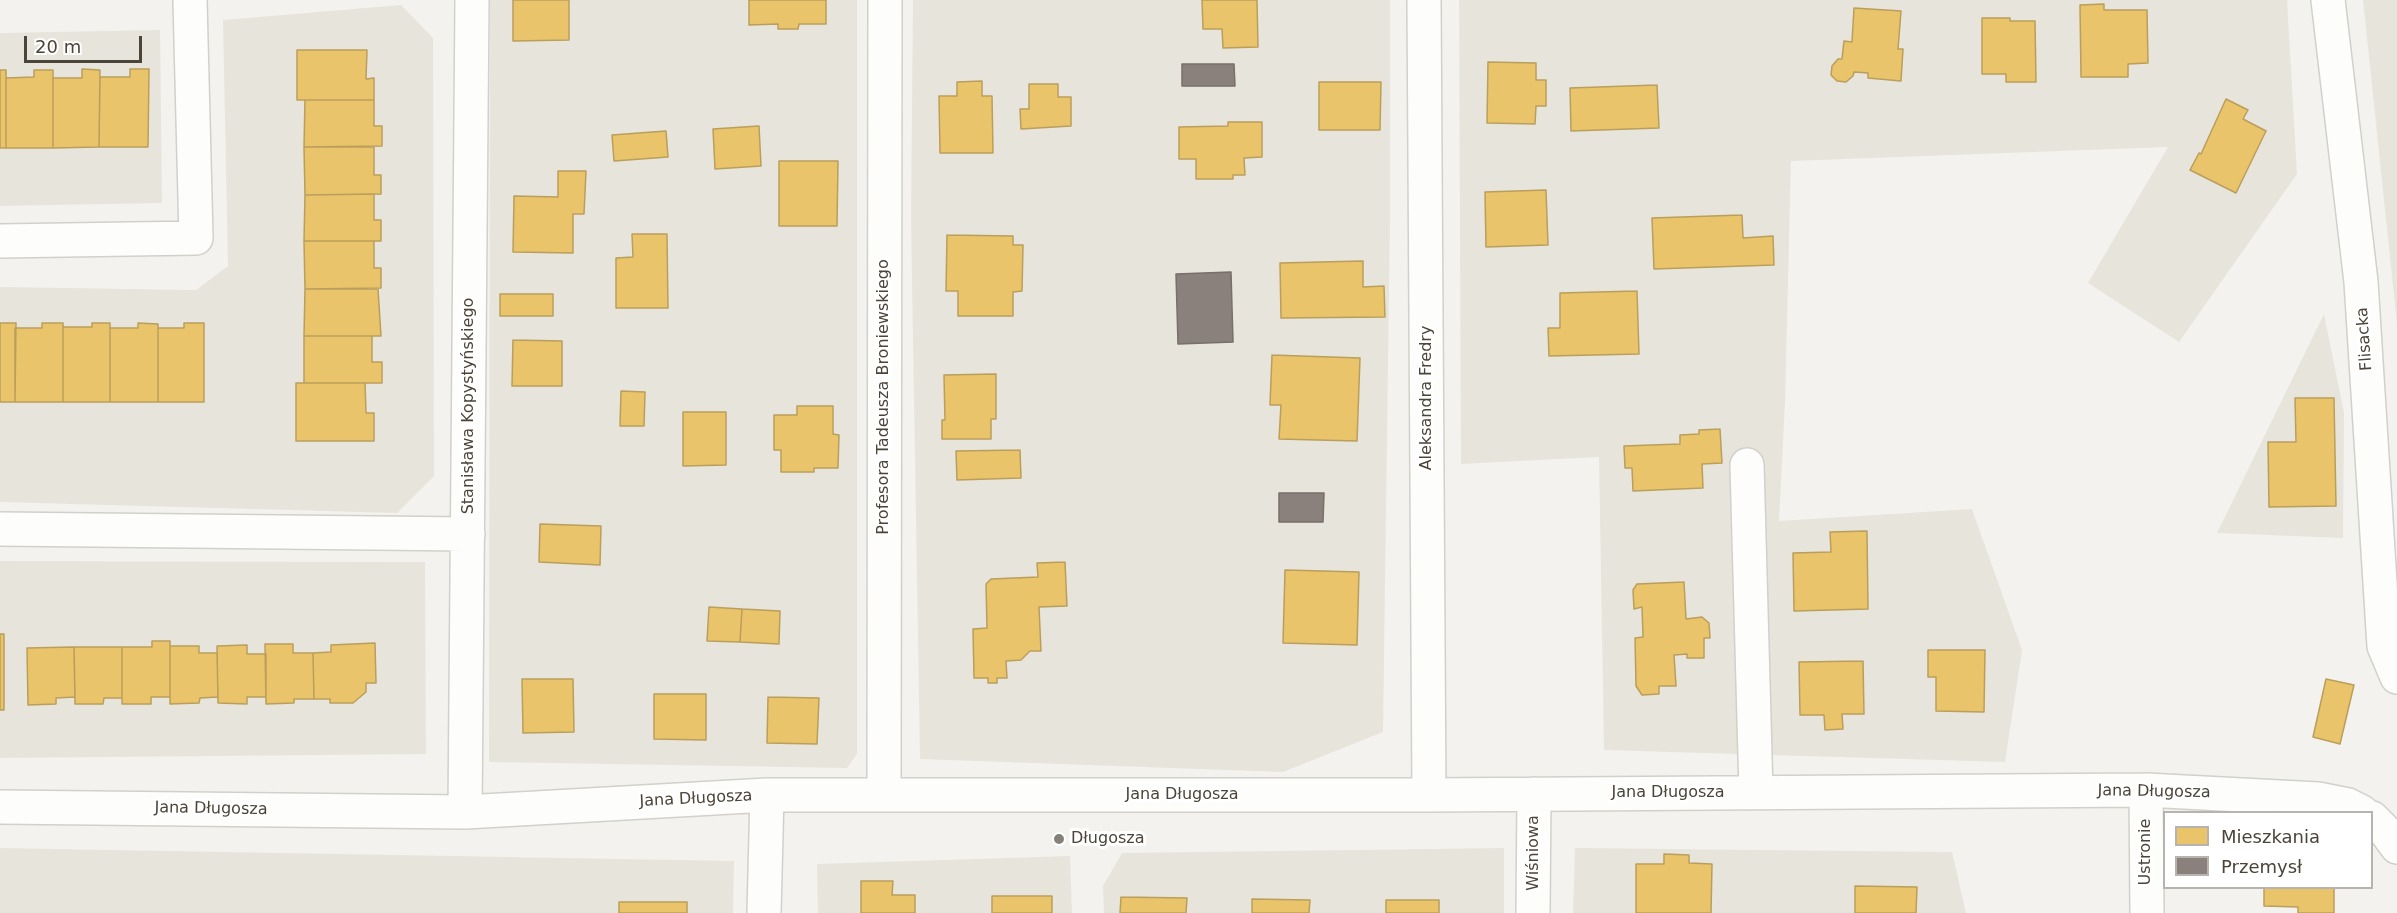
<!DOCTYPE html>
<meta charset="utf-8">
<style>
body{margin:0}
#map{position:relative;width:2397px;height:913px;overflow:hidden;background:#f4f2ee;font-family:"DejaVu Sans",sans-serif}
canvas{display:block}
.legend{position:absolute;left:2163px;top:811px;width:210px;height:78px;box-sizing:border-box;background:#fff;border:2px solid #b7b4b0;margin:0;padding:8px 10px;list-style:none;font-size:18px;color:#4b4439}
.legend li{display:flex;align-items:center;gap:12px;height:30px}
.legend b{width:30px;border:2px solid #b7b4b0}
.scale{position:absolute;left:24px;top:36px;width:118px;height:27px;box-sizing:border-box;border:3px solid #4b4439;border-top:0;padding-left:8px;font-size:18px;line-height:21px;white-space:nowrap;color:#4b4439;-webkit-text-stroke:4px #fff;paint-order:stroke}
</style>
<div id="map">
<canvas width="2397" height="913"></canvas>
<ul class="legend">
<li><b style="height:16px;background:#e9c46a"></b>Mieszkania</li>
<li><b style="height:16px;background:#8a817c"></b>Przemysł</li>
</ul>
<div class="scale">20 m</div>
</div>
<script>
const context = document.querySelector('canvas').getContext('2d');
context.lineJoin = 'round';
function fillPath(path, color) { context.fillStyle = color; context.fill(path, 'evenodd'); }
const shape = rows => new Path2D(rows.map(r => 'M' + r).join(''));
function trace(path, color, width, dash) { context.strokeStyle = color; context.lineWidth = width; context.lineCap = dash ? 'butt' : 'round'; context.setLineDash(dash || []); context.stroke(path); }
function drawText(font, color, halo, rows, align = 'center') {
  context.font = font + ' "DejaVu Sans",sans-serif'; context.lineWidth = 6; context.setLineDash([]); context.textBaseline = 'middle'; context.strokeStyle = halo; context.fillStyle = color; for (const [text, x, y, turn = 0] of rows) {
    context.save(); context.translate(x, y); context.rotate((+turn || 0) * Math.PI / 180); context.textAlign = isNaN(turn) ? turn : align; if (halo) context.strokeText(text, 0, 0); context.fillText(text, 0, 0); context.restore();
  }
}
const residential = shape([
 [490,0,857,0,857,754,847,768,489,762],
 [913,0,1390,0,1390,217,1383,732,1283,772,920,759,911,218],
 [1459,0,2287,0,2297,174,2179,342,2088,283,2168,147,1791,161,1785,403,1779,521,1972,509,2022,650,2005,762,1604,750,1599,457,1461,464],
 [2363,0,2397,0,2397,324],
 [401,5,433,38,434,476,397,513,0,502,0,287,196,290,228,266,223,20],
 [160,30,162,203,0,206,0,33],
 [2324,314,2344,413,2343,538,2217,533],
 [0,561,425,562,426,754,0,758],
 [0,848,734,861,733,913,0,913],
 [1504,848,1504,913,1104,913,1103,886,1122,853],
 [1575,848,1952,852,1966,913,1573,913],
 [1070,856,1072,913,818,913,817,864]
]);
const homes = shape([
 [513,0,569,0,569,40,513,41,513,0],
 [749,0,826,0,826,24,799,24,798,29,778,29,778,24,749,25,749,0],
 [1202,0,1257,0,1258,47,1223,48,1222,29,1203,29,1202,0],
 [2104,4,2104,10,2147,10,2148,63,2128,64,2128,77,2081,77,2080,5,2104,4],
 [1854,8,1901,11,1898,49,1903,49,1901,81,1868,78,1868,73,1854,72,1853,76,1846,82,1837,81,1831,75,1832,66,1838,59,1842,59,1844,41,1852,42,1854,8],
 [1982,18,2010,18,2010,21,2035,21,2036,82,2006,82,2006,74,1982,74,1982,18],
 [297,50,367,50,366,79,374,78,374,100,297,100,297,50],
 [1488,62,1536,63,1536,80,1546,80,1546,106,1536,106,1535,124,1487,123,1488,62],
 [82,69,100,70,99,147,53,148,53,78,82,78,82,69],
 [130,69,149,69,148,147,99,147,100,77,130,77,130,69],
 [0,70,6,70,6,148,0,148,0,70],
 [34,70,53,70,53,148,6,148,6,78,34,77,34,70],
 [982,81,982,96,992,96,993,153,940,153,939,96,957,96,957,82,982,81],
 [1319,82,1381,82,1380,130,1319,130,1319,82],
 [1029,84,1058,84,1058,97,1071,97,1071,126,1021,129,1020,109,1029,109,1029,84],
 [1657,85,1659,128,1571,131,1570,88,1657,85],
 [2226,99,2248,110,2243,119,2266,131,2236,193,2190,170,2199,153,2201,154,2226,99],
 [305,100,374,100,374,126,382,126,382,146,304,147,305,100],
 [1228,122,1262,122,1262,157,1244,158,1245,175,1233,175,1233,179,1196,179,1196,159,1179,159,1179,127,1228,126,1228,122],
 [759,126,761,166,715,169,713,129,759,126],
 [666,131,668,157,614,161,612,135,666,131],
 [304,147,374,147,374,175,381,175,381,194,305,195,304,147],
 [779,161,838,161,837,226,779,226,779,161],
 [558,171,586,171,584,214,573,214,573,253,513,252,514,196,558,197,558,171],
 [1546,190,1548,245,1486,247,1485,192,1546,190],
 [374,194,374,220,381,220,381,241,304,241,305,195,374,194],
 [1742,215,1743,238,1773,236,1774,265,1654,269,1652,218,1742,215],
 [632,234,667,234,668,308,616,308,616,258,633,257,632,234],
 [947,235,1013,236,1013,245,1023,245,1022,291,1013,292,1013,316,958,316,958,291,946,291,947,235],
 [304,241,374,241,374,268,381,268,381,288,305,289,304,241],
 [1363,261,1363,287,1384,286,1385,317,1281,318,1280,263,1363,261],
 [305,289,378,289,381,336,304,336,305,289],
 [1637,291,1639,354,1549,356,1548,328,1560,328,1560,293,1637,291],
 [500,294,553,294,553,316,500,316,500,294],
 [0,323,16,323,15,402,0,402,0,323],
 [42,323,63,323,63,402,15,402,15,328,42,328,42,323],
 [92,323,110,323,110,402,63,402,63,327,92,327,92,323],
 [138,323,158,324,158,402,110,402,110,328,138,328,138,323],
 [184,323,204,323,204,402,158,402,158,328,184,328,184,323],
 [304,336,372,336,372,362,382,362,382,383,304,383,304,336],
 [513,340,562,341,562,386,512,386,513,340],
 [1272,355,1360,358,1357,441,1279,439,1281,405,1270,405,1272,355],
 [996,374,996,419,991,419,991,439,942,439,942,420,945,420,944,375,996,374],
 [296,383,365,383,366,413,374,413,374,441,296,441,296,383],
 [621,391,645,392,644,426,620,426,621,391],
 [2295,398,2334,398,2336,506,2269,507,2268,442,2296,442,2295,398],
 [797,406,833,406,833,434,839,435,838,468,814,468,814,472,781,472,781,450,774,450,774,415,797,415,797,406],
 [683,412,726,412,726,465,683,466,683,412],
 [1720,429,1722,463,1702,464,1703,488,1633,491,1632,468,1625,468,1624,446,1680,444,1680,435,1699,434,1699,430,1720,429],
 [1020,450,1021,478,957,480,956,451,1020,450],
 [540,524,601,526,600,565,539,562,540,524],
 [1867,531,1868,609,1794,611,1793,553,1831,552,1830,532,1867,531],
 [1065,562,1067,606,1039,607,1041,651,1030,651,1021,660,1006,661,1007,678,997,678,997,683,988,683,988,678,974,678,973,629,987,628,986,584,991,579,1038,577,1037,563,1065,562],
 [1285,570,1359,572,1357,645,1283,643,1285,570],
 [1684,582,1686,619,1702,617,1709,623,1710,638,1704,638,1704,658,1687,658,1687,654,1674,655,1676,686,1659,686,1659,694,1642,695,1636,686,1635,638,1643,637,1642,607,1634,609,1633,590,1637,584,1684,582],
 [709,607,742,609,740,642,707,641,709,607],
 [742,609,780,611,779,644,740,642,742,609],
 [0,634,4,634,4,710,0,710,0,634],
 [152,641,170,641,170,697,151,697,151,704,122,704,122,647,152,647,152,641],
 [375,643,376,683,366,683,366,692,353,703,330,703,330,699,314,699,313,653,331,652,331,645,375,643],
 [265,644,293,644,293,653,313,653,314,699,294,699,294,703,266,704,265,644],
 [247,645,247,654,266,654,266,697,247,697,247,704,218,703,217,646,247,645],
 [170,646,199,646,199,653,217,653,218,697,200,698,199,703,170,704,170,646],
 [74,647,75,697,56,698,56,704,28,705,27,648,74,647],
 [74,647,122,647,122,698,104,698,103,704,75,704,74,647],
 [1928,650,1985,650,1984,712,1936,711,1936,677,1928,677,1928,650],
 [1863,661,1864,714,1842,714,1843,729,1825,730,1824,715,1800,715,1799,662,1863,661],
 [522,679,573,679,574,732,523,733,522,679],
 [2326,679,2354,685,2340,744,2313,737,2326,679],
 [654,694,706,694,706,740,654,739,654,694],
 [768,697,819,698,817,744,767,743,768,697],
 [1664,854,1689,855,1689,863,1712,864,1711,913,1636,913,1636,864,1664,864,1664,854],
 [861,881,893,881,892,895,915,895,915,913,861,913,861,881],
 [1855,886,1917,887,1916,913,1855,913,1855,886],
 [2264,888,2334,888,2334,913,2298,913,2298,907,2264,906,2264,888],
 [992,896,1052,896,1052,913,992,913,992,896],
 [1121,897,1187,898,1186,913,1120,913,1121,897],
 [1252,899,1310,900,1309,913,1252,913,1252,899],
 [1386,900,1439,900,1439,913,1386,913,1386,900],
 [619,902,687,902,687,913,619,913,619,902]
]);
const industry = shape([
 [1182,64,1234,64,1235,86,1182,86,1182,64],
 [1231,272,1233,342,1178,344,1176,274,1231,272],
 [1279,493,1324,493,1323,522,1279,522,1279,493]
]);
const minor = shape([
 [1424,0,1429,795],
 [2328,0,2361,282,2384,646,2397,677],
 [0,241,196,238,190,0],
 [1747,465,1756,792],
 [0,529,468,534],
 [2146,790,2147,913],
 [884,795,885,0],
 [0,807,465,812,767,795,1429,795,2146,790,2318,799,2348,805,2362,812],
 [465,812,472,0],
 [2372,818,2386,832,2397,847],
 [764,913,767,795],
 [1533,913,1534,794]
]);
const markers = [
 [1059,839,6,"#868178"]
];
const streetNames = [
 ["Flisacka",2365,339,-94],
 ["Profesora Tadeusza Broniewskiego",884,397,-90],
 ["Aleksandra Fredry",1427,398,-90],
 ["Stanisława Kopystyńskiego",469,406,-90],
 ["Jana Długosza",2154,792,1],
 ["Jana Długosza",1668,793],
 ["Jana Długosza",1182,795],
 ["Jana Długosza",696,799,-3],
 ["Jana Długosza",211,809,1],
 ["Ustronie",2146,852,-90],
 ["Wiśniowa",1534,853,-90]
];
const poiNames = [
 ["Długosza",1071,839]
];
fillPath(residential, '#e7e4dc');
fillPath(homes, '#e9c46a');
trace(homes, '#ba9e5b', 1.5);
fillPath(industry, '#8a817c');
trace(industry, '#776f68', 1.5);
trace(minor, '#d2d0cb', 36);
trace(minor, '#fdfdfc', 33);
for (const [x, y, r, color] of markers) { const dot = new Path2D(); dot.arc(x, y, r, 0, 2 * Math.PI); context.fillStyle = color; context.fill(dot); trace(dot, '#fff', 2); }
drawText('16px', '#4b4439', '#fff', streetNames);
drawText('16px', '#4b4439', '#fff', poiNames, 'left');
</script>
